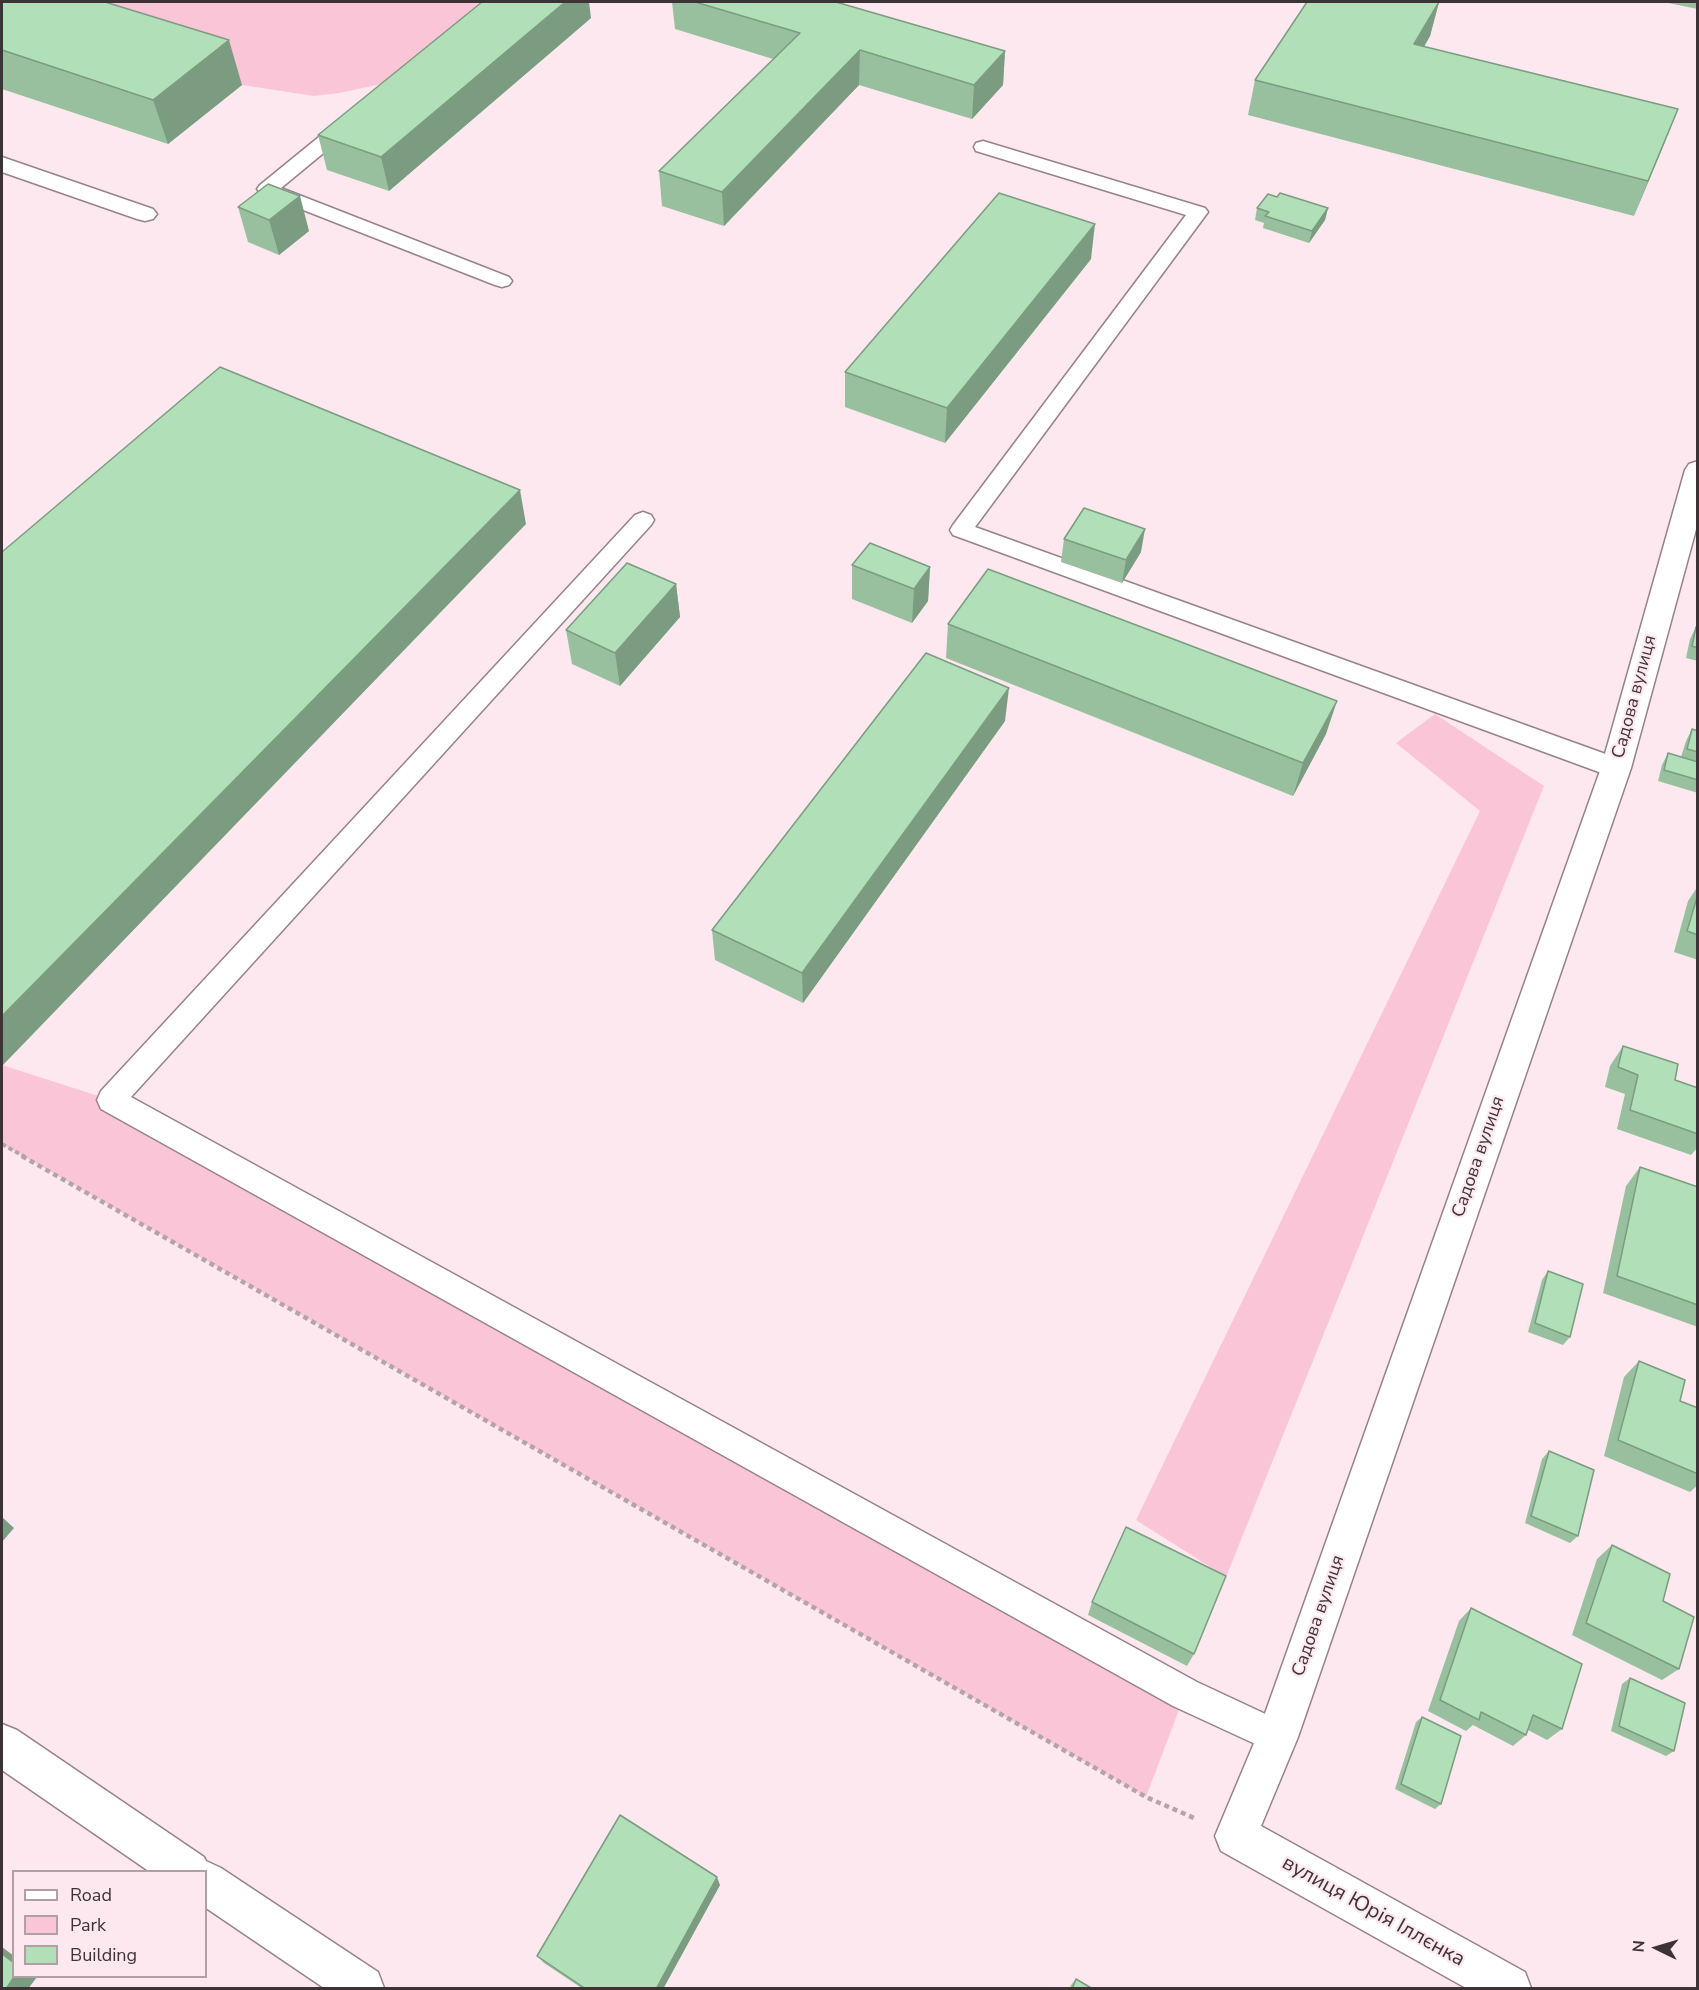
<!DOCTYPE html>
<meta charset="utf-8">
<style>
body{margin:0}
#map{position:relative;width:1699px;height:1990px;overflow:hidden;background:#fce8ee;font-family:"Nunito Sans",sans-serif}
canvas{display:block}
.frame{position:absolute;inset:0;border:3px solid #3d3336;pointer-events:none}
.legend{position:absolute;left:12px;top:1870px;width:195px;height:108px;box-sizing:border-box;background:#fce8ee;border:2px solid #b0a0a4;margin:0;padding:8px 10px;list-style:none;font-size:18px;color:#3d3336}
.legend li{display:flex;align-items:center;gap:12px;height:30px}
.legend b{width:30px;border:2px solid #b0a0a4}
.north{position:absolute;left:1627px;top:1918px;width:60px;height:60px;-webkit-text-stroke:4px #fce8ee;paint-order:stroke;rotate:275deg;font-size:16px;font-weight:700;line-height:24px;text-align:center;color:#3d3336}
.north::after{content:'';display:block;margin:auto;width:21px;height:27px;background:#3d3336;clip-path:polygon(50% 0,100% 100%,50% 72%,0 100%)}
</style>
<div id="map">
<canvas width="1699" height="1990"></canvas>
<div class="frame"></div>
<ul class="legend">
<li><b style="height:8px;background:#fff"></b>Road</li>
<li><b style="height:16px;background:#fbc5d8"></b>Park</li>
<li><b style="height:16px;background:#b1dfb8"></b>Building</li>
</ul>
<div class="north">N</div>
</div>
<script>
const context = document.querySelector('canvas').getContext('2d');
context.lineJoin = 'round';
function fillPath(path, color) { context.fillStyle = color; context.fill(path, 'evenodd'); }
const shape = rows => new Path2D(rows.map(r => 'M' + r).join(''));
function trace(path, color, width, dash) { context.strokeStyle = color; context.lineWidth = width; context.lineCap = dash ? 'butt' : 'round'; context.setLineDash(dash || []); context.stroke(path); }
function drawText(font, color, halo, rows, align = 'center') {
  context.font = font + ' "Nunito Sans",sans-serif'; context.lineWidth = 4.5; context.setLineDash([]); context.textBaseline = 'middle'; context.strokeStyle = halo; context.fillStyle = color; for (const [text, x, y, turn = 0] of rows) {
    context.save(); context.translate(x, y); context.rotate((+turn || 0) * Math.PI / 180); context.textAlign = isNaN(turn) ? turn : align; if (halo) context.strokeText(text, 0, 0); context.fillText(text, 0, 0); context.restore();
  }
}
const green = shape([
 [2,2,494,2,400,80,339,93,314,96,242,85],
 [1435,714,1544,786,1226,1577,1136,1520,1480,811,1396,743],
 [2,1065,111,1100,1185,1694,1146,1797,2,1144]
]);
const pathFar1 = shape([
 [2,1144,25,1157]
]);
const path = shape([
 [22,1156,1146,1797,1194,1818]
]);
const lane = shape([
 [348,117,355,119,357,123,355,127,281,188,509,277,512,281,509,285,502,287,495,285,260,193,257,189,260,185,341,119,348,117],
 [983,141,1205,208,1208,212,975,527,1625,761,1628,768,1625,775,1616,777,1607,775,953,535,950,530,953,525,1186,215,976,151,974,147,976,143,983,141],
 [643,512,651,515,654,520,651,525,131,1097,1197,1682,1289,1725,1294,1737,1289,1749,1277,1754,1173,1706,101,1109,97,1100,101,1091,635,515,643,512]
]);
const street = shape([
 [2,157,153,209,157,214,153,219,145,221,137,219,2,172,2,157],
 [1698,461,1698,522,1631,768,1298,1737,1261,1826,1525,1972,1531,1988,1466,1988,1221,1851,1215,1836,1257,1736,1601,768,1685,470,1689,464,1698,461],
 [2,1724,17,1730,204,1857,206,1861,221,1868,378,1972,384,1988,324,1988,206,1908,206,1872,150,1872,2,1770,2,1724]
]);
const wall = shape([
 [2,2,242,85,168,144,2,89],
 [672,2,836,2,1005,51,1003,85,972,119,859,85,724,226,662,206,659,171,773,59,675,29],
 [1439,2,1430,36,1424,47,1678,109,1664,144,1634,216,1248,115,1255,80],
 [1663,2,1698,2,1698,9],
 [591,18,389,191,327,170,318,135],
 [1277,197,1328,208,1325,220,1309,243,1263,228,1264,223,1255,220,1257,208],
 [238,207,309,231,279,255,248,242],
 [1091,259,945,443,845,407,845,372],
 [1064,539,1141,552,1122,583,1061,562],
 [852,565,930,567,928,601,912,623,852,599],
 [676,584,680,617,620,686,572,664,566,630],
 [948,624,1326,734,1293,796,946,658],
 [1696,627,1698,627,1698,661,1686,658,1690,639],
 [1005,721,803,1003,715,960,712,930],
 [1692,729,1698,731,1698,793,1658,781,1662,765,1668,753,1681,757,1686,741],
 [1698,886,1698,960,1674,952,1688,901],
 [1623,1046,1675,1080,1698,1088,1698,1147,1691,1155,1617,1129,1625,1094,1605,1087,1610,1066],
 [1640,1167,1698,1187,1698,1327,1603,1293,1626,1186],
 [1548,1271,1570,1337,1563,1345,1528,1332,1542,1280],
 [1639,1361,1680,1401,1698,1408,1698,1485,1690,1492,1604,1456,1624,1377],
 [1549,1451,1578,1536,1570,1543,1525,1523,1542,1459],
 [1612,1545,1663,1601,1679,1669,1662,1680,1572,1635,1597,1559],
 [1092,1602,1194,1654,1187,1666,1088,1615],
 [1471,1608,1562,1729,1547,1740,1528,1730,1526,1735,1513,1746,1473,1725,1466,1731,1428,1711,1459,1621],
 [1630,1678,1674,1751,1666,1756,1611,1731,1622,1684],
 [1422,1717,1441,1804,1435,1809,1395,1789,1416,1722],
 [720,1885,663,1989,583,1989,544,1963,537,1956],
 [1076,1979,1093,1989,1070,1989,1071,1985]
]);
const shadedWall = shape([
 [565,2,589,2,591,18,389,191,381,157],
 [1439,2,1430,36,1405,79,1414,44],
 [229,40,242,85,168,144,153,100],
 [860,50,859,85,724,226,722,192],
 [1005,51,1003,85,972,119,974,85],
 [1678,109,1664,144,1634,216,1648,181],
 [300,196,309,231,279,255,269,220],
 [1328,208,1325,220,1309,243,1312,231],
 [1095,224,1091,259,945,443,947,408],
 [520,490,526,524,3,1065,2,1063,2,1016],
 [1145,529,1141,552,1122,583,1126,560],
 [930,567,928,601,912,623,914,589],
 [676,584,680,617,620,686,615,653],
 [1009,688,1005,721,803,1003,802,973],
 [1337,701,1326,734,1293,796,1303,763],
 [2,1517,14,1528,2,1542],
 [717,1877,720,1885,663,1989,656,1989],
 [2,1947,14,1956,14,1963,2,1954],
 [14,1977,37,1977,28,1989,6,1989]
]);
const building = shape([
 [2,2,105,2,229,40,153,100,2,50,2,2],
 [482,2,565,2,381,157,318,135,482,2],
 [695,2,836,2,1005,51,974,85,860,50,722,192,659,171,800,33,695,2],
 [1307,2,1439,2,1414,44,1678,109,1648,181,1255,80,1307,2],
 [268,184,300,196,269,220,238,207,268,184],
 [999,193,1095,224,947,408,845,372,999,193],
 [1280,193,1328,208,1312,231,1265,216,1269,212,1257,208,1268,194,1277,197,1280,193],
 [220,367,520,490,2,1016,2,552,220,367],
 [1084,508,1145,529,1126,560,1064,539,1084,508],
 [870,543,930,567,914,589,852,565,870,543],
 [627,563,676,584,615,653,566,630,627,563],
 [988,569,1337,701,1303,763,948,624,988,569],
 [1696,627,1698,627,1698,648,1692,646,1696,627],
 [926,653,1009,688,802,973,712,930,926,653],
 [1692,729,1698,731,1698,752,1687,749,1692,729],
 [1668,753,1698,762,1698,780,1664,770,1668,753],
 [1698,894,1698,935,1687,931,1698,894],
 [1623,1046,1678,1064,1675,1080,1698,1088,1698,1134,1630,1110,1638,1075,1618,1067,1623,1046],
 [1640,1167,1698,1187,1698,1305,1617,1276,1640,1167],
 [1548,1271,1583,1284,1570,1337,1535,1323,1548,1271],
 [1639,1361,1685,1380,1680,1401,1698,1408,1698,1474,1618,1440,1639,1361],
 [1549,1451,1594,1470,1578,1536,1531,1516,1549,1451],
 [1126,1527,1226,1576,1194,1654,1092,1602,1126,1527],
 [1612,1545,1670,1574,1663,1601,1694,1617,1679,1669,1586,1623,1612,1545],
 [1471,1608,1582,1664,1562,1729,1533,1715,1526,1735,1481,1712,1479,1720,1440,1700,1471,1608],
 [1630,1678,1685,1703,1674,1751,1619,1726,1630,1678],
 [1422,1717,1461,1736,1441,1804,1401,1784,1422,1717],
 [620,1815,717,1877,656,1989,586,1989,537,1956,620,1815],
 [2,1954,14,1963,14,1977,6,1989,2,1989,2,1954],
 [1076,1979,1093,1989,1072,1989,1076,1979]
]);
const streetNames = [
 ["Садова вулиця",1635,697,-75],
 ["Садова вулиця",1479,1157,-71],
 ["Садова вулиця",1319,1616,-71]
];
const nearStreetnames = [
 ["вулиця Юрія Іллєнка",1373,1912,29]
];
fillPath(green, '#fbc5d8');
trace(lane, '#988289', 3);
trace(street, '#988289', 3);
trace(pathFar1, '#b4a4a9', 4, [4.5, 3]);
trace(path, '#b4a4a9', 4.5, [5, 4]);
fillPath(lane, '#fff');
fillPath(street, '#fff');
fillPath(wall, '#98c09e');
fillPath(shadedWall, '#7c9c81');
fillPath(building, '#b1dfb8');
trace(building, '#7c9c81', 1.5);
drawText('18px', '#3d3336', '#fce8ee', streetNames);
drawText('21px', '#3d3336', '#fce8ee', nearStreetnames);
</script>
